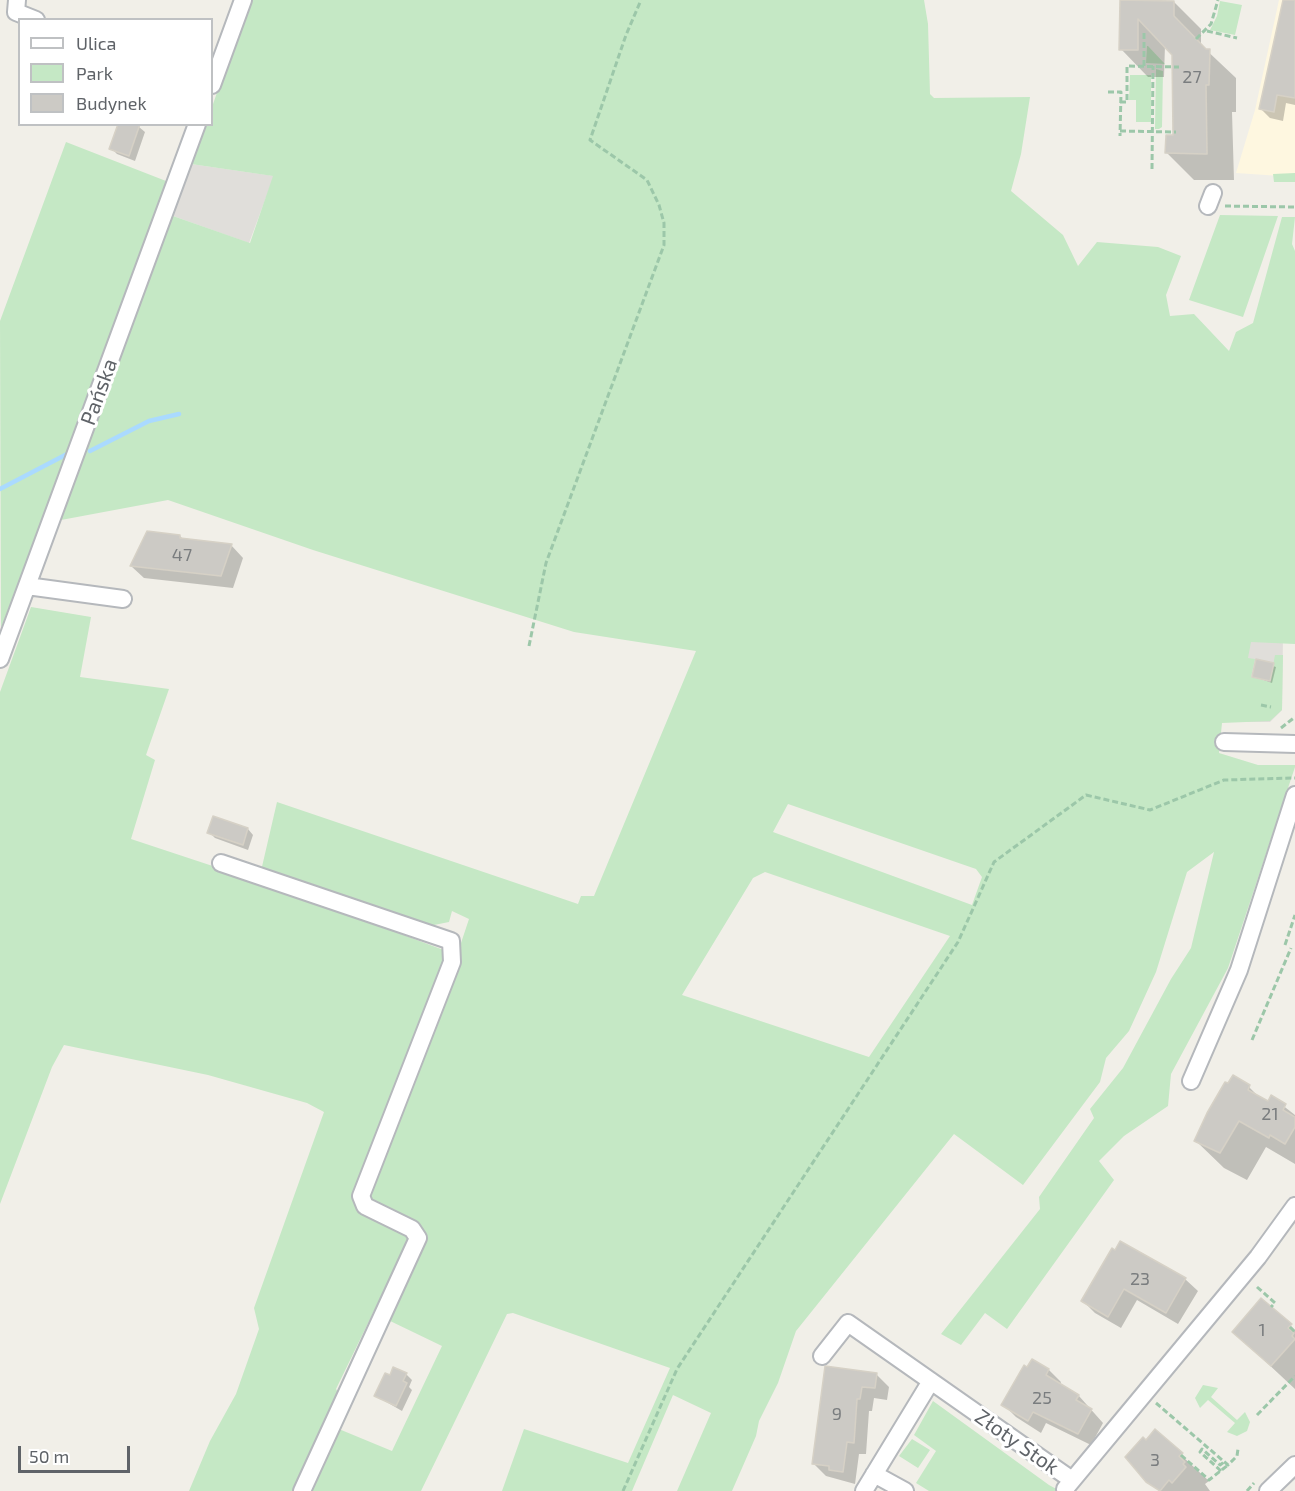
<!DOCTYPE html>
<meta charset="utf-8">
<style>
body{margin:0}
#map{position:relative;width:1295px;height:1491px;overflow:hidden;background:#f1efe8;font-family:"Exo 2",sans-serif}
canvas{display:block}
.legend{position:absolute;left:18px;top:18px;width:195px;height:108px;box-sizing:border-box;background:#fff;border:2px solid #bfc1c3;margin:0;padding:8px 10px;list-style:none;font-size:18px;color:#5f6368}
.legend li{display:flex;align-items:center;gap:12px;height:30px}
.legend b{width:30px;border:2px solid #bfc1c3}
.scale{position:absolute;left:18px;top:1446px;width:112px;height:27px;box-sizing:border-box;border:3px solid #5f6368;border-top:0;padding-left:8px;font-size:18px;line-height:21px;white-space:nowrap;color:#5f6368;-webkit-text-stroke:4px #fff;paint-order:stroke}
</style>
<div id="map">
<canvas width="1295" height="1491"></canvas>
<ul class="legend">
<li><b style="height:8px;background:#fff"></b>Ulica</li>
<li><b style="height:16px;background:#c5e8c5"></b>Park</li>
<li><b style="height:16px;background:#cccac5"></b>Budynek</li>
</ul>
<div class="scale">50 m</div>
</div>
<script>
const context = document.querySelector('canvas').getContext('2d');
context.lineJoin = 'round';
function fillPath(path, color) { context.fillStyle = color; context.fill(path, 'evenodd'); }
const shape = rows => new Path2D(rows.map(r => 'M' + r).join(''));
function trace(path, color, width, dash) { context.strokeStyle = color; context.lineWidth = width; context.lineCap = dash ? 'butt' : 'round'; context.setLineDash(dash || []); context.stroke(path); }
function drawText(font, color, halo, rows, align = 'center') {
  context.font = font + ' "Exo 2",sans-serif'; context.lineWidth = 6; context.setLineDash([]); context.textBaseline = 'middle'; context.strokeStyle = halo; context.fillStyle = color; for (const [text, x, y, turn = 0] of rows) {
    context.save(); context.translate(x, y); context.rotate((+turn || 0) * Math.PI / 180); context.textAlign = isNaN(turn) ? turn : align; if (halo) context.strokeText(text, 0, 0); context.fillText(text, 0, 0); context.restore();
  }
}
const commercial = shape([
 [1279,0,1295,0,1295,177,1236,173,1255,110]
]);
const industrial = shape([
 [191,164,274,176,249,243,173,216],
 [1250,636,1283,636,1282,710,1270,722,1231,722]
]);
const green = shape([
 [249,0,924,0,928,24,930,94,934,98,1030,97,1021,154,1011,191,1063,235,1078,266,1097,242,1158,247,1181,256,1166,295,1170,316,1194,314,1229,351,1236,332,1253,323,1282,217,1295,217,1292,244,1295,251,1295,644,1251,642,1248,658,1255,659,1251,677,1270,682,1275,655,1283,655,1282,710,1270,721,1222,723,1219,753,1258,765,1295,765,1295,767,1228,968,1171,1074,1168,1106,1124,1136,1099,1161,1114,1180,1007,1329,985,1313,961,1345,941,1334,1040,1209,1039,1197,1094,1118,1090,1109,1123,1068,1171,979,1191,948,1214,852,1187,872,1156,972,1129,1031,1106,1058,1100,1082,1023,1185,954,1134,796,1331,778,1383,759,1421,756,1436,732,1491,677,1491,711,1413,673,1395,632,1491,502,1491,524,1429,628,1463,670,1368,513,1313,507,1314,421,1491,312,1491,334,1427,392,1451,442,1346,386,1319,408,1241,336,1389,340,1396,296,1491,189,1491,210,1441,236,1394,259,1329,254,1308,324,1112,307,1103,208,1075,64,1045,52,1067,0,1204,0,692,31,607,91,617,80,677,169,689,146,755,155,760,131,839,267,884,457,955,469,919,452,911,449,922,429,926,261,871,277,802,578,904,581,896,594,896,696,651,574,632,313,550,168,500,61,520,173,216,250,243,273,176,191,164,205,125,212,124,212,107],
 [788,804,976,869,982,877,972,905,773,832],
 [765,872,950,936,869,1057,682,995,753,878],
 [1220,1,1242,5,1235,35,1210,30,1217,16],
 [1147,46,1148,46,1165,64,1146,63],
 [1156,69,1163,71,1162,127,1159,129,1155,129],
 [1130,75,1151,75,1151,122,1136,122,1136,100,1129,100],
 [66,142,166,181,55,488,1,628,0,321],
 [1295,173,1295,182,1274,182,1273,174],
 [1220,215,1278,216,1243,317,1189,300],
 [1203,1385,1218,1388,1211,1397,1237,1420,1245,1412,1250,1422,1247,1431,1237,1436,1227,1432,1235,1423,1208,1400,1200,1408,1195,1398],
 [933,1401,1049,1485,1060,1491,929,1491,916,1483,936,1451,914,1435],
 [912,1439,930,1450,918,1468,899,1456]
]);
const shadow = shape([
 [1121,0,1174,2,1201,29,1201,45,1236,78,1236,112,1232,112,1234,180,1194,180,1167,153,1175,136,1174,54,1165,45,1164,77,1148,77,1121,49],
 [1285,0,1295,0,1295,105,1286,103,1283,121,1270,118,1261,109],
 [139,127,145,132,135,161,117,154,111,148],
 [180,536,184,540,231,545,243,558,233,588,144,578,131,566],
 [1257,661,1276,667,1272,683,1253,676],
 [248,829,253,835,248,850,215,838,209,832],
 [1233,1077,1249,1087,1263,1101,1268,1103,1272,1097,1295,1115,1295,1164,1266,1147,1247,1180,1224,1168,1196,1141],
 [1112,1250,1185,1279,1198,1291,1178,1324,1137,1300,1121,1328,1095,1313,1083,1301],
 [1262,1300,1295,1330,1295,1389,1234,1332],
 [1032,1361,1049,1370,1061,1382,1060,1385,1079,1396,1103,1423,1091,1445,1046,1423,1041,1433,1016,1417,1003,1404],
 [826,1368,876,1374,889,1387,887,1400,874,1398,872,1411,869,1411,866,1454,859,1454,855,1484,826,1476,814,1464],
 [406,1374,412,1380,409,1387,412,1390,402,1411,376,1396,390,1377],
 [1155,1431,1209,1481,1205,1484,1210,1491,1159,1491,1127,1457]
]);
const stream = shape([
 [90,451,149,421,179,414],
 [0,489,69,453]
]);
const building = shape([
 [1120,0,1174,1,1174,16,1206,49,1210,49,1209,85,1206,85,1207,154,1165,153,1166,135,1173,135,1172,55,1138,19,1138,50,1119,50,1120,0],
 [1283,0,1295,0,1295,98,1277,95,1274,112,1259,109,1283,0],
 [118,124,140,124,129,156,109,149,118,124],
 [147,531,180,535,180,538,232,544,221,576,130,566,147,531],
 [1256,659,1274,663,1270,681,1252,677,1256,659],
 [213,816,248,828,243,845,207,833,213,816],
 [1233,1075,1250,1085,1248,1090,1268,1101,1271,1095,1286,1104,1283,1110,1295,1117,1295,1127,1285,1144,1270,1135,1269,1138,1239,1121,1220,1153,1194,1141,1207,1113,1225,1082,1228,1083,1233,1075],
 [1120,1241,1186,1278,1166,1313,1124,1289,1108,1317,1081,1301,1112,1248,1115,1250,1120,1241],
 [1261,1298,1292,1324,1288,1328,1294,1333,1292,1336,1295,1339,1271,1366,1232,1332,1261,1298],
 [1032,1359,1049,1369,1046,1375,1079,1395,1076,1400,1092,1409,1078,1434,1033,1412,1028,1421,1001,1405,1024,1365,1027,1367,1032,1359],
 [825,1366,877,1373,875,1388,862,1387,860,1399,857,1399,854,1443,847,1442,843,1472,829,1470,829,1466,812,1464,825,1366],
 [393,1367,407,1373,403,1381,407,1383,396,1406,374,1396,385,1373,390,1375,393,1367],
 [1155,1429,1183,1453,1179,1456,1185,1462,1183,1464,1186,1467,1172,1483,1169,1480,1160,1491,1146,1482,1125,1457,1143,1437,1146,1440,1155,1429]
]);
const path = shape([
 [1207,31,1237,38],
 [1196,39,1211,24,1218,0],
 [1144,66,1144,32],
 [1108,92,1121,92,1120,136],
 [1120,102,1127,102,1127,66,1179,67],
 [1120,131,1176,132],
 [1152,169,1153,66],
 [1225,206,1295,207],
 [529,646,546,563,664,245,664,223,659,205,647,180,590,140,626,35,641,0],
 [1261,705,1271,707],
 [1281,728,1295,717],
 [1285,945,1295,915],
 [1252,1040,1291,948],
 [1257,1287,1275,1303,1271,1307],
 [1290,1327,1295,1332],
 [1156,1403,1228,1465,1237,1456,1238,1449],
 [1257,1415,1295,1376],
 [1181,1455,1209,1480,1228,1465],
 [1221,1471,1200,1452,1202,1449,1220,1465,1224,1462],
 [623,1491,677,1369,958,942,994,862,1086,795,1150,810,1224,780,1295,778],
 [1247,1491,1254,1483]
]);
const minor = shape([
 [17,0,16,12,36,20],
 [212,85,243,0],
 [1208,206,1213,193],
 [27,586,123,599],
 [0,659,197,124],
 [1224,742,1295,744],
 [221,863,451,941,452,962,361,1196,365,1206,412,1229,418,1238,302,1491],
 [1191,1081,1239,970,1295,795],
 [822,1356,848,1323,1072,1480],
 [874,1474,905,1491],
 [1065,1489,1258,1257,1295,1206],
 [864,1491,931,1381],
 [1268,1491,1295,1465]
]);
const numberNames = [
 ["27",1192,77],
 ["47",182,555],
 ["21",1270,1114],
 ["23",1140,1279],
 ["1",1262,1330],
 ["25",1042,1398],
 ["9",837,1414],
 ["3",1155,1460]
];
const streetNames = [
 ["Pańska",99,392,-70],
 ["Złoty Stok",1017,1442,35]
];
fillPath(commercial, '#fef7e0');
fillPath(industrial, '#e0deda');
fillPath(green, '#c5e8c5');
fillPath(shadow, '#0003');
trace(stream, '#aadaff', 4.5);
fillPath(building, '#cccac5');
trace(building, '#d6d1c6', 1.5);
trace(minor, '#b5b8bc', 20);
trace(path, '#9cc7a9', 3, [6, 3]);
trace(minor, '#fff', 16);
drawText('18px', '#7a7d7f', null, numberNames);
drawText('21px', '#5f6368', '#fff', streetNames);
</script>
